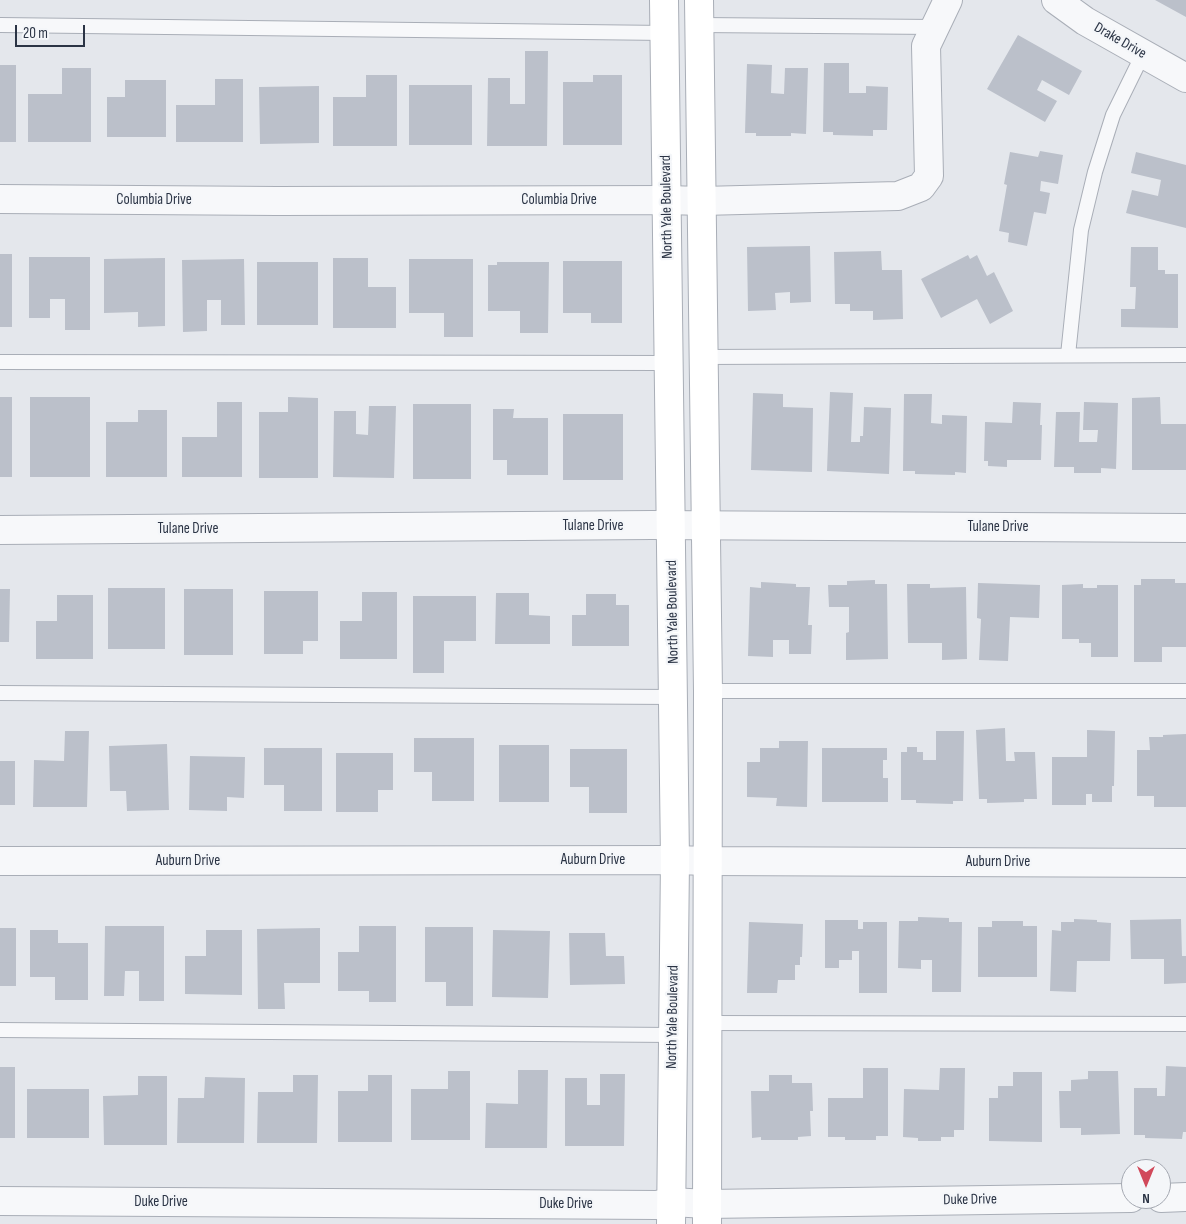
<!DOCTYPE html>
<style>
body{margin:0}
#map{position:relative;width:1186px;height:1224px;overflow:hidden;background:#e4e7ec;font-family:"Sofia Sans Condensed",sans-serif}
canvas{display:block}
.north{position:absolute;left:1121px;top:1159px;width:50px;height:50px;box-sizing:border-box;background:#f4f6f9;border:1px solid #a4a8b1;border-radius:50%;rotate:180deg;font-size:14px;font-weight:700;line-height:20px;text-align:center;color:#2b3445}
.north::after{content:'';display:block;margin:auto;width:18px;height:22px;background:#d1495b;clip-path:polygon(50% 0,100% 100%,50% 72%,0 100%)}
.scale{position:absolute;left:15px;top:25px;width:70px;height:22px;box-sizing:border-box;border:2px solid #2b3445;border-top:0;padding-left:6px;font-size:15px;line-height:18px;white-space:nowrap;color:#2b3445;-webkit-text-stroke:4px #f4f6f9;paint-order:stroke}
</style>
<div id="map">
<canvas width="1186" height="1224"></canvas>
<div class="north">N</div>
<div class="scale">20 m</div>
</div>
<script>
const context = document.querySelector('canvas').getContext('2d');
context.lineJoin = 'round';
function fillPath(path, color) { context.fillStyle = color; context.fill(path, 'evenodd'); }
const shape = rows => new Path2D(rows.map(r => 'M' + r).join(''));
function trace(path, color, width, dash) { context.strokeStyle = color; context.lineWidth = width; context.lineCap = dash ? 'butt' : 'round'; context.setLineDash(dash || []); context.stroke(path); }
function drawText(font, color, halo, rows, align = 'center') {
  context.font = font + ' "Sofia Sans Condensed",sans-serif'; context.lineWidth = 4.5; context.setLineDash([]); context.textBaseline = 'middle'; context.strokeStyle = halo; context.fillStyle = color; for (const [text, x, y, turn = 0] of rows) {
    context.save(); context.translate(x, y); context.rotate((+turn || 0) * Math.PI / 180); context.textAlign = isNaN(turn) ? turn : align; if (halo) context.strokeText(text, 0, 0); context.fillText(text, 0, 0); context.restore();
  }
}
const building = shape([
 [1155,0,1186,0,1186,17],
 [1018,35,1082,71,1069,95,1042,80,1037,90,1057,101,1045,122,987,89],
 [525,51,548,51,547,146,487,146,488,78,510,78,510,104,525,104],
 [824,63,849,63,849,93,866,93,866,86,888,87,887,130,873,130,873,136,833,135,833,132,823,132],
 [747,64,772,65,771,93,784,94,785,68,808,68,806,134,791,133,791,136,756,136,756,133,745,133],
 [0,65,16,65,16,142,0,142],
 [62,68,91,68,91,142,28,142,28,94,62,94],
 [366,75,397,75,397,146,333,146,333,97,366,97],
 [593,75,622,75,622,145,563,145,563,82,593,82],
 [215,79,243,79,243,142,176,142,176,105,215,105],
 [125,80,166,80,166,137,107,137,107,97,125,97],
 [409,85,472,85,472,145,409,145],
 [319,86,319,143,260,144,259,87],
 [1040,151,1063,155,1058,184,1041,181,1040,191,1050,193,1046,214,1034,212,1027,246,1008,242,1009,233,999,231,1007,185,1004,184,1010,152,1038,157],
 [1136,152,1186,165,1186,228,1126,213,1132,190,1158,196,1161,180,1131,173],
 [810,246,811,302,790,303,790,292,775,293,776,310,748,311,747,247],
 [1131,247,1158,247,1158,270,1165,270,1165,274,1178,274,1178,328,1121,327,1121,309,1135,309,1136,287,1130,287],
 [881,251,882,270,902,270,903,319,873,320,873,311,850,311,850,304,835,304,834,252],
 [0,254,12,254,12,327,0,327],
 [968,255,970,259,977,255,987,276,994,272,1013,311,990,324,977,299,941,318,921,279],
 [29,257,90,257,90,330,65,330,65,299,50,299,50,318,29,318],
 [165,258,165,326,138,327,138,312,104,313,104,259],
 [333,258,368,258,368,287,396,287,396,328,333,328],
 [244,259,245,325,221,325,221,300,207,300,207,331,183,332,182,260],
 [409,259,473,259,473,337,444,337,444,313,409,313],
 [563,261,622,261,622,323,591,323,591,313,563,313],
 [257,262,318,262,318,325,257,325],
 [497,262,549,262,548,333,520,333,520,311,488,311,488,265,497,265],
 [830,392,853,393,851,442,860,442,860,436,863,436,864,407,891,408,889,474,827,471],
 [753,393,783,394,783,407,813,408,812,472,751,470],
 [904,394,932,394,931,423,942,424,942,415,967,416,966,473,955,472,955,475,915,474,915,471,903,471],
 [0,397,12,397,12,477,0,477],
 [30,397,90,397,90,477,30,477],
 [288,397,318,398,318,478,259,478,259,412,288,412],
 [1160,397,1161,424,1186,424,1186,470,1132,470,1132,398],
 [217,402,242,402,242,477,182,477,182,437,217,437],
 [1013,402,1041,403,1040,425,1042,425,1041,460,1007,460,1007,467,988,466,988,461,984,461,985,422,1012,423],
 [1084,402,1118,403,1116,469,1101,468,1101,473,1074,473,1074,467,1054,467,1056,412,1080,412,1079,442,1097,442,1098,430,1083,430],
 [413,404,471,404,471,479,413,479],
 [369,406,396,406,394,478,333,477,334,411,356,411,356,434,368,435],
 [493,409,514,409,513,418,548,418,548,475,507,475,507,460,493,460],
 [138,410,167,410,167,477,106,477,106,422,138,422],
 [563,414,623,414,623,480,563,480],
 [1141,579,1175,579,1175,583,1186,583,1186,647,1162,647,1162,662,1134,662,1134,585,1141,585],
 [875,580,875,584,887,584,888,659,846,660,846,633,849,632,849,607,829,607,828,585,847,585,847,581],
 [761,582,796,584,796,587,810,587,808,625,812,625,811,654,789,654,789,640,773,640,773,657,748,656,750,587,761,588],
 [978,583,1040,585,1039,618,1010,617,1008,661,979,660,981,619,977,618],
 [907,584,930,584,930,588,966,587,967,659,942,660,942,643,908,643],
 [1083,584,1083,588,1097,588,1097,585,1118,585,1118,657,1091,657,1091,643,1079,643,1079,639,1062,639,1062,585],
 [108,588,165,588,165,649,108,649],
 [0,589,10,589,9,642,0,642],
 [184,589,233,589,233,655,184,655],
 [264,591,318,591,318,641,303,641,303,654,264,654],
 [362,592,397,592,397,659,340,659,340,621,362,621],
 [496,593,529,593,529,615,550,616,550,644,495,644],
 [586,594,616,594,616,605,629,605,629,646,572,646,572,615,586,615],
 [57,595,93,595,93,659,36,659,36,621,57,621],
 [413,596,476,596,476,641,444,641,444,673,413,673],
 [1005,728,1006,761,1015,761,1014,752,1035,752,1037,799,1024,799,1024,802,987,803,987,799,979,799,976,730],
 [1087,730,1115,731,1114,786,1112,786,1112,802,1092,802,1092,794,1086,794,1086,805,1052,805,1052,757,1087,757],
 [65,731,89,731,87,807,33,807,34,760,64,761],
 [936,731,964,731,963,801,953,801,953,804,916,803,916,800,901,800,901,752,907,752,907,747,917,747,917,752,923,752,923,760,936,760],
 [1186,734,1186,807,1154,807,1154,796,1137,796,1137,750,1150,750,1149,737,1163,737,1163,735],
 [414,738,474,738,474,801,432,801,432,772,414,772],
 [779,741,808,741,807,807,776,806,777,798,747,797,747,762,760,762,760,748,779,748],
 [167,744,169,810,127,811,126,791,110,791,109,746],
 [499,745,549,745,549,802,499,802],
 [264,748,322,748,322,811,284,811,284,785,264,785],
 [822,748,887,748,887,760,883,760,883,778,888,778,888,802,822,802],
 [570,749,627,749,627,813,589,813,589,787,570,787],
 [336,753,393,753,393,790,378,790,378,812,336,812],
 [190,756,245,757,244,798,227,797,227,811,189,810],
 [0,761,15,761,15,805,0,805],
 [918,917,949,918,949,922,962,922,961,992,932,992,932,960,921,960,921,969,898,968,899,921,918,921],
 [1074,919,1097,920,1097,922,1111,923,1110,961,1077,961,1076,992,1050,991,1052,930,1061,931,1061,922,1074,922],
 [1181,919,1182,956,1186,956,1186,983,1164,984,1164,959,1131,959,1130,920],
 [825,920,858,920,858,929,863,929,863,922,887,922,887,993,859,993,859,951,852,951,852,960,839,960,839,968,825,968],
 [992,921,1023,921,1023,926,1037,926,1037,977,978,977,978,927,992,927],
 [749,922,803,924,802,957,800,957,800,965,795,965,795,980,778,980,777,993,747,993],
 [105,926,164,926,164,1001,139,1001,139,971,125,971,124,996,104,996],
 [359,926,396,926,396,1002,369,1002,369,991,338,991,338,952,359,952],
 [425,927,473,927,473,1006,446,1006,446,982,425,982],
 [0,928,16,928,16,986,0,986],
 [320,928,320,983,284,983,285,1009,258,1009,257,929],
 [30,930,58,930,58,943,88,943,88,1000,55,1000,55,977,30,977],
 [206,930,242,930,242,995,185,994,185,956,206,956],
 [493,930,550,931,548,998,492,997],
 [569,933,605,933,606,956,624,956,625,984,570,985],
 [1166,1066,1186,1067,1186,1132,1183,1132,1182,1139,1145,1138,1145,1135,1134,1135,1134,1088,1157,1088,1157,1096,1165,1096],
 [0,1067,15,1067,15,1138,0,1138],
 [863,1068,888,1068,888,1136,876,1136,876,1140,845,1140,845,1137,828,1137,828,1098,863,1098],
 [940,1068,965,1068,964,1130,954,1130,954,1137,941,1137,941,1141,918,1141,918,1138,903,1137,904,1089,939,1090],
 [518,1070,548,1070,547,1148,485,1148,486,1103,518,1104],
 [448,1071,470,1071,470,1140,411,1140,411,1089,448,1089],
 [1088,1071,1118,1071,1120,1134,1081,1135,1081,1128,1060,1128,1059,1091,1071,1091,1071,1080,1088,1079],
 [1013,1072,1042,1072,1042,1142,989,1141,989,1098,998,1098,998,1086,1013,1086],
 [600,1074,625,1074,624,1146,565,1146,565,1078,587,1078,587,1105,600,1105],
 [293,1075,318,1075,317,1143,257,1143,258,1092,293,1092],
 [368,1075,392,1075,392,1142,338,1142,338,1091,368,1091],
 [769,1075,792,1075,792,1083,812,1083,813,1111,810,1111,811,1136,798,1137,798,1140,761,1140,761,1137,752,1138,751,1091,769,1091],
 [138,1076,167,1076,167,1145,104,1145,103,1096,138,1095],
 [205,1077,245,1078,244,1143,177,1143,178,1098,204,1098],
 [27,1089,89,1089,89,1138,27,1138]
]);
const lane = shape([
 [0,25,665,33],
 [700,25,935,27],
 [1068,355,1081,230,1095,172,1113,115,1143,54],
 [704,357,1186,355],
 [0,362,669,363],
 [708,691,1186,691],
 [0,693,673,697],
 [707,1023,1186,1024],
 [0,1030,673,1035]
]);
const street = shape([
 [1056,0,1085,21,1186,78],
 [0,199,277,201,667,200,702,201,898,196,921,187,929,176,926,46,948,0],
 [0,530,652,525,1186,528],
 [0,861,675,860,708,861,1186,863],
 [1161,1198,1186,1197],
 [0,1201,657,1205,671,1202,707,1204,1131,1198]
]);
const secondary = shape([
 [664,0,675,860,671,1224],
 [699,0,708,691,707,1224]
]);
const streetNames = [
 ["Drake Drive",1120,41,30],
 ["Columbia Drive",154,200],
 ["Columbia Drive",559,200],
 ["North Yale Boulevard",667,207,-91],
 ["Tulane Drive",593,526],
 ["Tulane Drive",998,527],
 ["Tulane Drive",188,529],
 ["North Yale Boulevard",673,612,-91],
 ["Auburn Drive",593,860],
 ["Auburn Drive",188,861],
 ["Auburn Drive",998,862],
 ["North Yale Boulevard",673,1017,-89],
 ["Duke Drive",970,1200,-1],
 ["Duke Drive",161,1202],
 ["Duke Drive",566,1204]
];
fillPath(building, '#bbc0ca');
trace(lane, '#a9aeb7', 16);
trace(street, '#a9aeb7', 30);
trace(secondary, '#a9aeb7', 30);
trace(lane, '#f7f8fa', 14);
trace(street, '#f7f8fa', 28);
trace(secondary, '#fff', 28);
drawText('15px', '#2b3445', '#f4f6f9', streetNames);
</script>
